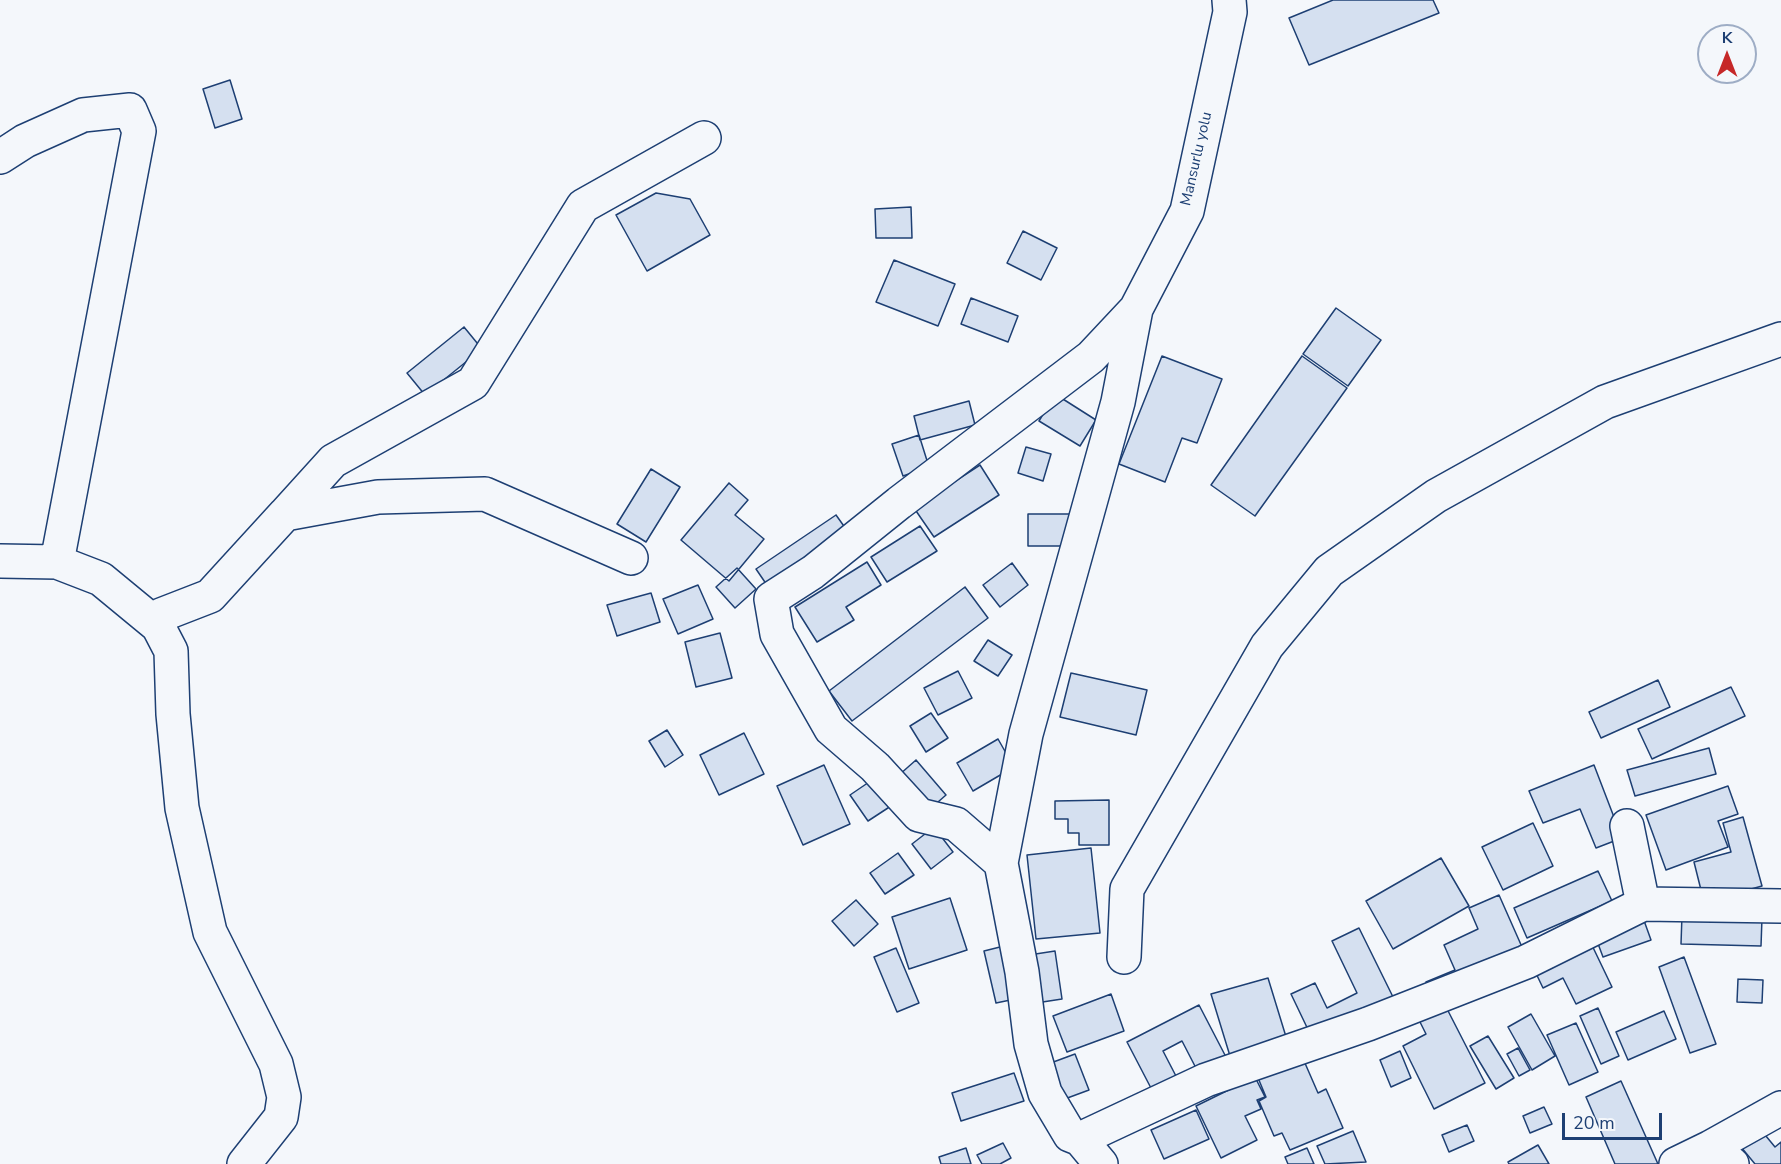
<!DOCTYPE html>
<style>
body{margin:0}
#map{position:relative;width:1781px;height:1164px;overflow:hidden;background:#f4f7fb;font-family:"Nunito Sans",sans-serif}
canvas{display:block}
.north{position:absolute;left:1697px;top:24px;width:60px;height:60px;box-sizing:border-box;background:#f4f7fb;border:2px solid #9eadc5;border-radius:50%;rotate:0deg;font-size:16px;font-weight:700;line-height:24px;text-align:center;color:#1d3f73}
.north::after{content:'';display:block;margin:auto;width:21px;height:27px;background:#c62828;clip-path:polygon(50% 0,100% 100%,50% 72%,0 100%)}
.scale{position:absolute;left:1562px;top:1113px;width:100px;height:27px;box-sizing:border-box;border:3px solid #1d3f73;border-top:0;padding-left:8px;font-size:18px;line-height:21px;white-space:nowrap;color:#1d3f73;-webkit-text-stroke:4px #f4f7fb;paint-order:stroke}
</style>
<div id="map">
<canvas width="1781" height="1164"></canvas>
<div class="north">K</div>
<div class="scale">20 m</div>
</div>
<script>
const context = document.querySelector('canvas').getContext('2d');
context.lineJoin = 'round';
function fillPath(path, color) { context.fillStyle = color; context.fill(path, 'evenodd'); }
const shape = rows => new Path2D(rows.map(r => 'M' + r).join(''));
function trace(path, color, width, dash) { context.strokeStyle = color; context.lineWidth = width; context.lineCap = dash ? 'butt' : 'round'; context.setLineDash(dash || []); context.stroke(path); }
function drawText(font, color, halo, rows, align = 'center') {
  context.font = font + ' "Nunito Sans",sans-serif'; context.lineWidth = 4.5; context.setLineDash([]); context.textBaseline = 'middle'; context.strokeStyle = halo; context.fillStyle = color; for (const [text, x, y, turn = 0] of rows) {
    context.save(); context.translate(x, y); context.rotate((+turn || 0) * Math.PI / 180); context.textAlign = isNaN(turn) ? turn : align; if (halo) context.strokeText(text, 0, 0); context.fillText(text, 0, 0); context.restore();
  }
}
const building = shape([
 [1333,0,1433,0,1439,13,1309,65,1289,18,1333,0],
 [230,80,242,119,215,128,203,89,230,80],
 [656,193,690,199,710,235,647,271,616,215,656,193],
 [911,207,912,238,876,238,875,209,911,207],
 [1023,231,1057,248,1041,280,1007,263,1023,231],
 [894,260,955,284,938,326,876,302,894,260],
 [971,298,1018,316,1008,342,961,324,971,298],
 [1336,308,1381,340,1348,386,1303,354,1336,308],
 [464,327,482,349,425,395,407,373,464,327],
 [1162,356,1222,379,1197,443,1182,438,1165,482,1119,464,1162,356],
 [1302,356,1347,388,1255,516,1211,485,1302,356],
 [1055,394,1096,420,1080,446,1039,421,1055,394],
 [969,401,975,425,920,440,914,416,969,401],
 [919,435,929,467,903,476,892,444,919,435],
 [1026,447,1051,454,1043,481,1018,473,1026,447],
 [980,465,999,495,934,537,914,508,980,465],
 [651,469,680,487,646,542,617,524,651,469],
 [729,483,748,500,735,515,764,539,729,581,681,540,729,483],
 [1028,514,1074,514,1074,546,1028,546,1028,514],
 [836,515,851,536,771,591,756,569,836,515],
 [920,526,937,551,887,582,871,557,920,526],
 [867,562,881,585,846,607,854,620,817,642,795,607,867,562],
 [1012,563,1028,585,1000,607,983,585,1012,563],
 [737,568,756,589,735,608,716,587,737,568],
 [698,585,713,619,678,634,663,599,698,585],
 [965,587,988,618,852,721,829,691,965,587],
 [651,593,660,622,617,636,607,605,651,593],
 [720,633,732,678,696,687,685,642,720,633],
 [988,640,1012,655,998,676,974,661,988,640],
 [958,671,972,698,938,715,924,688,958,671],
 [1071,673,1147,690,1136,735,1060,717,1071,673],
 [1658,680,1670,707,1601,738,1589,712,1658,680],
 [1731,687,1745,716,1652,759,1638,729,1731,687],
 [931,713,948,738,926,752,910,726,931,713],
 [667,730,683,755,665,767,649,741,667,730],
 [744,733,764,774,719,795,700,755,744,733],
 [998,739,1014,767,973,791,957,763,998,739],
 [1709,748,1716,774,1635,796,1627,770,1709,748],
 [916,760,946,795,930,809,899,775,916,760],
 [824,765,850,824,803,845,777,786,824,765],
 [1594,765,1622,838,1596,848,1580,809,1543,823,1529,791,1594,765],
 [875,778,894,804,868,821,850,795,875,778],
 [1728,786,1738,814,1718,821,1728,847,1666,870,1646,815,1728,786],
 [1109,800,1109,845,1079,845,1079,833,1068,833,1068,819,1055,819,1055,801,1109,800],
 [1743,817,1762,886,1704,902,1694,862,1731,852,1723,823,1743,817],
 [1533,823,1553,866,1503,890,1482,847,1533,823],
 [934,827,953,852,931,869,912,844,934,827],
 [1091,848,1100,933,1036,939,1027,855,1091,848],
 [898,853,914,875,885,894,870,873,898,853],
 [1441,858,1469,906,1393,949,1366,901,1441,858],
 [1598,871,1612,901,1527,938,1514,908,1598,871],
 [1499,895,1522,947,1434,998,1426,982,1455,970,1444,945,1478,929,1469,908,1499,895],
 [950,898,967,950,909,969,892,917,950,898],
 [856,900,878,924,854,946,832,921,856,900],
 [1642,915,1651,940,1603,957,1594,933,1642,915],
 [1682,915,1762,918,1761,946,1681,944,1682,915],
 [1359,928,1395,1001,1313,1040,1291,994,1315,983,1327,1008,1357,993,1332,941,1359,928],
 [1588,937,1612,987,1576,1004,1563,978,1543,988,1532,965,1588,937],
 [1008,945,1020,998,996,1003,984,951,1008,945],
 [896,948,919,1003,897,1012,874,957,896,948],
 [1055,951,1062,999,1036,1003,1029,955,1055,951],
 [1684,957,1716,1044,1690,1053,1659,967,1684,957],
 [1268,978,1287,1040,1230,1056,1211,994,1268,978],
 [1738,979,1763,980,1762,1003,1737,1002,1738,979],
 [1111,994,1124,1031,1067,1052,1053,1016,1111,994],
 [1444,1003,1485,1083,1434,1109,1403,1046,1426,1034,1417,1016,1444,1003],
 [1199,1005,1226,1057,1198,1072,1182,1041,1163,1051,1177,1078,1152,1090,1127,1042,1199,1005],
 [1598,1008,1619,1056,1601,1064,1580,1016,1598,1008],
 [1664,1011,1676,1039,1628,1060,1616,1032,1664,1011],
 [1531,1014,1555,1056,1532,1070,1508,1027,1531,1014],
 [1576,1023,1598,1072,1569,1085,1547,1035,1576,1023],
 [1488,1036,1514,1078,1496,1089,1470,1046,1488,1036],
 [1518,1048,1530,1070,1519,1076,1507,1054,1518,1048],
 [1400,1051,1411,1078,1391,1087,1380,1060,1400,1051],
 [1075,1054,1089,1090,1062,1100,1048,1064,1075,1054],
 [1301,1054,1318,1093,1326,1089,1343,1128,1290,1150,1282,1133,1274,1136,1259,1101,1266,1097,1256,1073,1301,1054],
 [1014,1073,1024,1101,961,1121,952,1093,1014,1073],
 [1255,1077,1265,1097,1257,1100,1261,1109,1245,1116,1257,1140,1221,1158,1196,1106,1255,1077],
 [1621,1081,1658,1164,1615,1164,1586,1097,1621,1081],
 [1544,1107,1552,1124,1530,1133,1523,1116,1544,1107],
 [1196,1110,1209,1139,1164,1159,1151,1130,1196,1110],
 [1467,1125,1474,1141,1449,1152,1442,1135,1467,1125],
 [1761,1130,1775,1147,1781,1142,1781,1164,1755,1164,1741,1147,1761,1130],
 [1353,1131,1366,1162,1325,1164,1317,1146,1353,1131],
 [1003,1143,1011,1158,1000,1164,982,1164,977,1155,1003,1143],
 [1538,1145,1549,1164,1509,1164,1508,1162,1538,1145],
 [966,1148,971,1164,941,1164,939,1157,966,1148],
 [1307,1148,1314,1164,1288,1164,1285,1157,1307,1148]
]);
const minor = shape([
 [0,157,25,141,83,115,130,110,139,131,57,562],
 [285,514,333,461,473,383,583,206,704,138],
 [0,561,57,562,101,579,158,626,171,651,173,714,182,808,210,932,276,1064,284,1097,281,1117,244,1164],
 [158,626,161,615,210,596,285,514,378,497,485,494,631,558],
 [1627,826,1643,904,1781,906],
 [1001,863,956,824,919,815,875,767,831,729,777,634,771,599,813,572,899,503,1091,357,1136,309],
 [1124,957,1127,889,1267,646,1329,571,1436,496,1605,402,1781,339],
 [1080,1139,1206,1080,1368,1024,1526,962,1643,904],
 [1101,1164,1080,1139,1070,1135,1045,1093,1031,1044,1022,972,1001,863,1026,734,1118,402,1136,309,1187,211,1230,12,1229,0],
 [1676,1164,1711,1147],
 [1732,1164,1711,1147,1781,1108]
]);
const streetNames = [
 ["Mansurlu yolu",1197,159,-77]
];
fillPath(building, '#d5e0f0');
trace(building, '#1d3f73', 1.5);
trace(minor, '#1d3f73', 36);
trace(minor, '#f4f7fb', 33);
drawText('15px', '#1d3f73', '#f4f7fb', streetNames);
</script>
